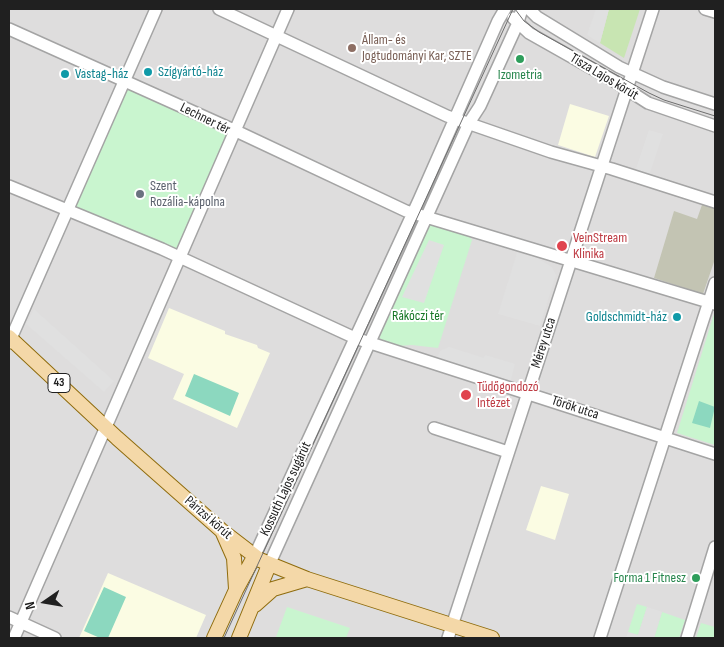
<!DOCTYPE html>
<meta charset="utf-8">
<style>
body{margin:0}
#map{position:relative;width:724px;height:647px;overflow:hidden;background:#f0ede7;font-family:"Sofia Sans Condensed",sans-serif}
canvas{display:block}
.frame{position:absolute;inset:0;border:10px solid #202020;pointer-events:none}
.north{position:absolute;left:20px;top:577px;width:50px;height:50px;-webkit-text-stroke:4px #fff;paint-order:stroke;rotate:257deg;font-size:14px;font-weight:700;line-height:20px;text-align:center;color:#202020}
.north::after{content:'';display:block;margin:auto;width:18px;height:22px;background:#202020;clip-path:polygon(50% 0,100% 100%,50% 72%,0 100%)}
</style>
<div id="map">
<canvas width="724" height="647"></canvas>
<div class="frame"></div>
<div class="north">N</div>
</div>
<script>
const context = document.querySelector('canvas').getContext('2d');
context.lineJoin = 'round';
function fillPath(path, color) { context.fillStyle = color; context.fill(path, 'evenodd'); }
const shape = rows => new Path2D(rows.map(r => 'M' + r).join(''));
function trace(path, color, width, dash) { context.strokeStyle = color; context.lineWidth = width; context.lineCap = dash ? 'butt' : 'round'; context.setLineDash(dash || []); context.stroke(path); }
function drawText(font, color, halo, rows, align = 'center') {
  context.font = font + ' "Sofia Sans Condensed",sans-serif'; context.lineWidth = 4; context.setLineDash([]); context.textBaseline = 'middle'; context.strokeStyle = halo; context.fillStyle = color; for (const [text, x, y, turn = 0] of rows) {
    context.save(); context.translate(x, y); context.rotate((+turn || 0) * Math.PI / 180); context.textAlign = isNaN(turn) ? turn : align; if (halo) context.strokeText(text, 0, 0); context.fillText(text, 0, 0); context.restore();
  }
}
const residential = shape([
 [9,9,715,9,715,638,9,638]
]);
const education = shape([
 [570,104,609,116,595,157,558,145],
 [169,308,225,331,225,334,257,345,258,348,270,353,237,428,173,399,184,374,148,358],
 [541,486,569,494,555,540,526,530],
 [108,573,206,615,196,638,79,638]
]);
const construction = shape([
 [703,202,715,206,715,259,703,294,654,278,674,211,697,219]
]);
const grass = shape([
 [609,9,640,9,624,58,600,43]
]);
const park = shape([
 [125,81,236,131,181,258,68,211],
 [428,224,469,236,472,240,438,348,412,345,396,346,383,342,378,335],
 [714,314,715,314,715,445,677,433],
 [637,604,647,607,638,635,628,632],
 [287,607,350,628,346,638,280,638,276,637],
 [662,612,685,620,679,638,654,638],
 [701,623,715,627,715,638,696,638]
]);
const pitch = shape([
 [194,374,239,393,230,416,185,396],
 [699,401,715,407,710,428,692,423],
 [104,587,126,597,108,638,100,638,84,631]
]);
const parking = shape([
 [596,9,609,9,600,43,587,35],
 [649,130,663,134,649,176,635,172],
 [429,240,444,245,424,303,402,297],
 [517,253,535,257,552,267,556,275,540,326,498,314],
 [34,309,114,381,104,392,26,324],
 [449,347,484,358,485,355,515,364,510,384,436,360,440,351],
 [647,607,662,612,654,638,626,638,628,632,638,635]
]);
const minor = shape([
 [219,9,447,116,551,152,612,169,715,202],
 [529,9,537,17,619,67,663,87,715,104],
 [705,9,715,12],
 [513,18,529,33,614,81,648,103,715,126],
 [9,29,236,131,406,211,715,304],
 [9,186,162,249,355,338,715,454],
 [9,343,156,9],
 [434,428,508,452],
 [254,557,419,200,498,21,505,9],
 [269,565,469,123,480,106,517,25,522,9],
 [9,617,55,638],
 [14,638,288,9],
 [448,638,653,9],
 [600,638,715,283],
 [687,638,715,547]
]);
const major = shape([
 [9,337,117,438,221,530,260,560,307,579,492,638],
 [223,533,234,558,236,589],
 [255,605,273,589,307,579],
 [214,638,236,590,254,557],
 [239,638,269,565]
]);
const tram = shape([
 [515,9,524,21,539,32,649,93,664,100,715,116],
 [224,638,513,9]
]);
const markers = [
 [352,48,5,"#8d6e63"],
 [520,59,5,"#2e9e5b"],
 [148,72,5,"#0f9aa8"],
 [65,74,5,"#0f9aa8"],
 [140,194,5,"#6b7280"],
 [562,246,6,"#e0444e"],
 [677,317,5,"#0f9aa8"],
 [466,395,6,"#e0444e"],
 [696,578,5,"#2e9e5b"]
];
const shields = [
 [59,383,22]
];
const shieldNames = [
 ["43",59,383]
];
const educationNames = [
 ["Állam- és",362,40],
 ["Jogtudományi Kar, SZTE",362,56]
];
const cultureNames = [
 ["Szígyártó-ház",158,72],
 ["Vastag-ház",75,74],
 ["Goldschmidt-ház",667,317,"right"]
];
const leisureNames = [
 ["Izometria",520,75],
 ["Forma 1 Fitnesz",686,578,"right"]
];
const streetNames = [
 ["Tisza Lajos körút",604,77,31],
 ["Lechner tér",205,119,26],
 ["Mérey utca",544,343,-72],
 ["Török utca",575,408,18],
 ["Kossuth Lajos sugárút",286,489,-65],
 ["Párizsi körút",208,518,41]
];
const worshipNames = [
 ["Szent",150,186],
 ["Rozália-kápolna",150,202]
];
const healthNames = [
 ["VeinStream",573,238],
 ["Klinika",573,254],
 ["Tüdőgondozó",477,387],
 ["Intézet",477,403]
];
const parkNames = [
 ["Rákóczi tér",418,316]
];
fillPath(residential, '#dedddd');
fillPath(education, '#fbfce3');
fillPath(construction, '#c3c4b3');
fillPath(grass, '#c8e5b2');
fillPath(park, '#c9f5cf');
fillPath(pitch, '#8cd8bf');
fillPath(parking, '#e0e0e0');
trace(minor, '#a4a4a4', 14);
trace(major, '#8f6c0d', 16);
trace(minor, '#fff', 11);
trace(major, '#f4d8a8', 14);
trace(tram, '#6e6e6e', 1);
for (const [x, y, r, color] of markers) { const dot = new Path2D(); dot.arc(x, y, r, 0, 2 * Math.PI); context.fillStyle = color; context.fill(dot); trace(dot, '#fff', 2); }
for (const [x, y, w] of shields) { const box = new Path2D(); box.roundRect(x - w / 2, y - 9.5, w, 19, 4); context.fillStyle = '#fff'; context.fill(box); trace(box, '#202020', 1); }
drawText('bold 12px', '#202020', null, shieldNames);
drawText('14px', '#785e54', '#fff', educationNames, 'left');
drawText('14px', '#0d838f', '#fff', cultureNames, 'left');
drawText('14px', '#27864d', '#fff', leisureNames);
drawText('14px', '#202020', '#fff', streetNames);
drawText('14px', '#5b616d', '#fff', worshipNames, 'left');
drawText('14px', '#be3a42', '#fff', healthNames, 'left');
drawText('14px', '#157624', '#fff', parkNames);
</script>
